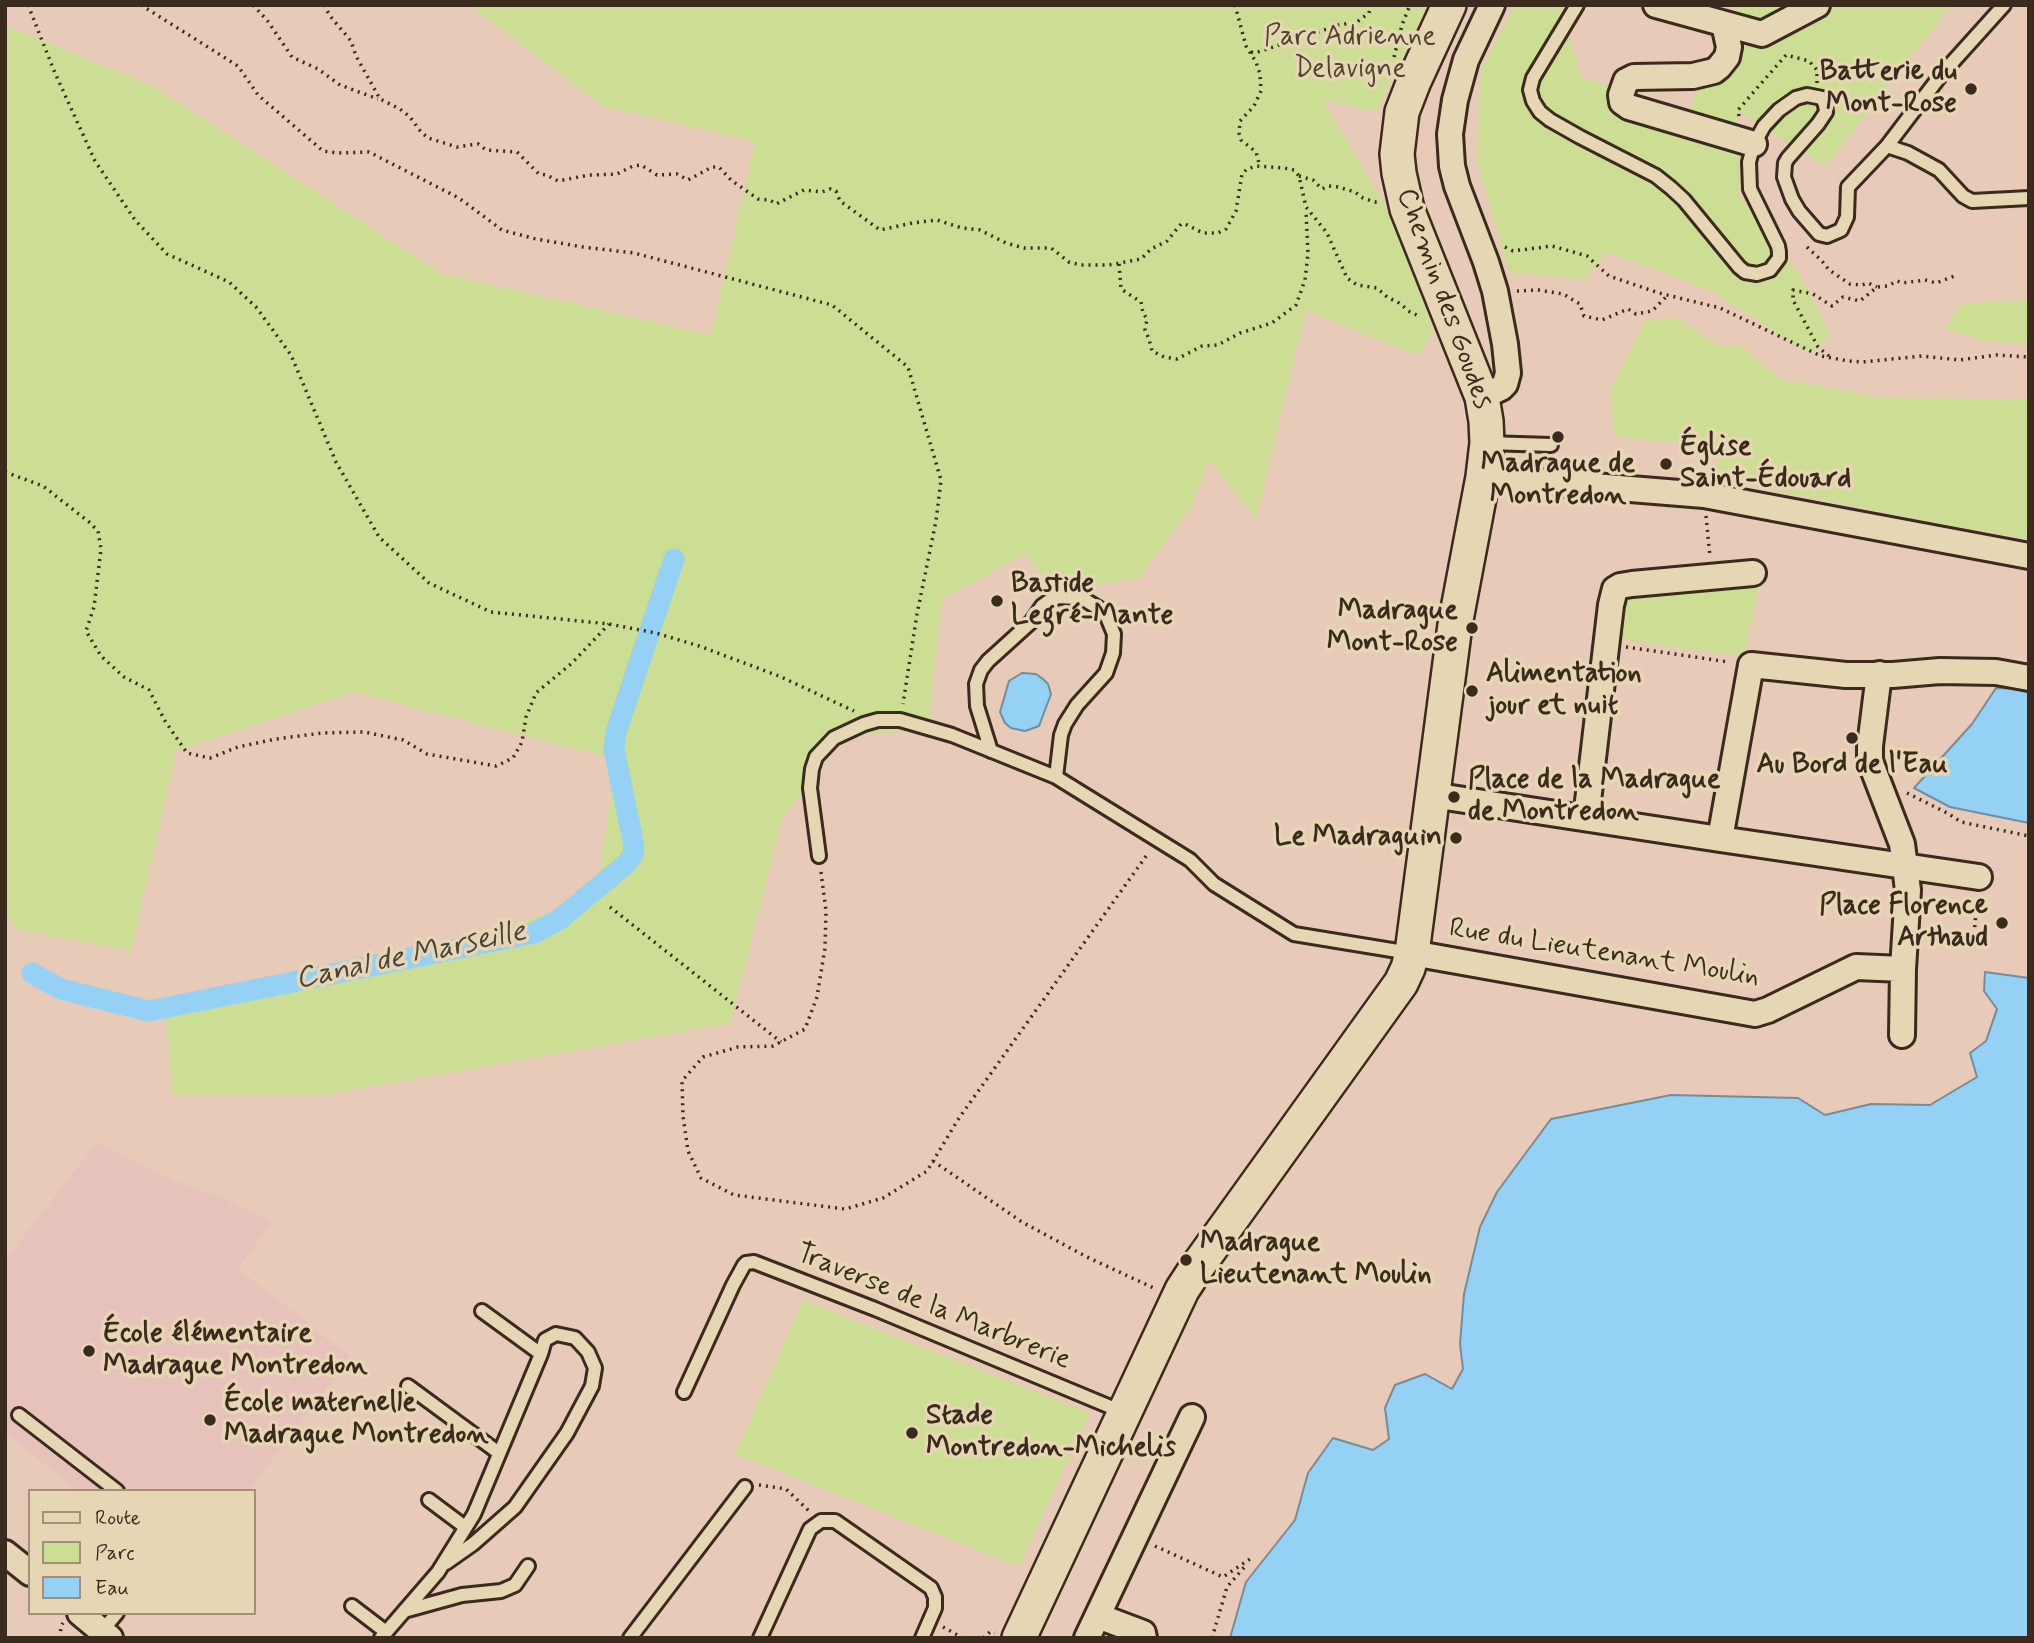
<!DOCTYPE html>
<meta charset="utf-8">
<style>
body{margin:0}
#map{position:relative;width:2034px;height:1643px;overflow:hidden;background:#e7cab8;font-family:Mynerve,sans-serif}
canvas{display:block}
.frame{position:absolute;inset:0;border:7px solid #3b2a1e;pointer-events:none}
.legend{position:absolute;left:28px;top:1489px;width:228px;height:126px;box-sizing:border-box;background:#e7d6b3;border:2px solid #a29177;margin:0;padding:9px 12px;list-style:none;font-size:21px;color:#3b2a1e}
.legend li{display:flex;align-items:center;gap:14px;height:35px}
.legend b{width:35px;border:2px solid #a29177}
</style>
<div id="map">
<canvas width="2034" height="1643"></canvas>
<div class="frame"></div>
<ul class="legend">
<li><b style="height:9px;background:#e7d6b3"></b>Route</li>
<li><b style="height:19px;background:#cbde93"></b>Parc</li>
<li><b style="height:19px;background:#95d0f5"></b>Eau</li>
</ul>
</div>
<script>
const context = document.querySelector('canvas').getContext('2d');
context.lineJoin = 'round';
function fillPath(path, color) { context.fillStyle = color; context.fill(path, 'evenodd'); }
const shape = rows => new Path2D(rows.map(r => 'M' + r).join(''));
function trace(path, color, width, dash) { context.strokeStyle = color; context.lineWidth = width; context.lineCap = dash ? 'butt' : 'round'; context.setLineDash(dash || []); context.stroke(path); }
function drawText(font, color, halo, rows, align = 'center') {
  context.font = font + ' Mynerve,sans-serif'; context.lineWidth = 7; context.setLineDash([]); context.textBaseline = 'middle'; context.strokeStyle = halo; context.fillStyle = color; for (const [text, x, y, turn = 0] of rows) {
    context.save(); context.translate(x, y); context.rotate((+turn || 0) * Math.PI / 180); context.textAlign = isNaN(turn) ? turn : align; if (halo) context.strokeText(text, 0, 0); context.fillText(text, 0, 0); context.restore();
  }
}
const built = shape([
 [97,1143,170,1179,226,1200,272,1221,238,1269,351,1357,248,1491,78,1491,5,1432,5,1260]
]);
const green = shape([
 [469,5,1427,5,1376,112,1322,99,1384,203,1425,306,1433,333,1416,355,1306,310,1256,517,1208,460,1193,503,1140,577,1059,592,1024,554,942,599,928,731,846,734,782,819,730,1023,322,1095,173,1096,166,1014,383,971,596,896,616,759,354,692,176,751,131,951,17,929,5,914,5,25,153,86,441,273,711,335,755,141,603,106],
 [1515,5,1563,5,1562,8,1581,77,1689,109,1738,5,1951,5,1825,166,1738,111,1739,195,1799,274,1831,335,1810,354,1711,290,1606,252,1585,279,1509,272,1477,161,1481,69],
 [2029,300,2029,344,1987,341,1945,329,1961,303],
 [1677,318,1719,346,1741,345,1779,378,1884,398,2029,399,2029,539,1953,526,1714,478,1720,447,1614,436,1610,391,1645,320],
 [1760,580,1744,656,1620,639,1627,590],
 [803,1300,1090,1413,1019,1566,735,1454]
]);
const water = shape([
 [1022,673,1036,674,1043,679,1048,684,1051,694,1039,726,1025,731,1011,728,1005,723,1000,712,1009,681,1022,673],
 [1996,688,2029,689,2029,823,1950,807,1914,788,1972,724,1996,688],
 [1985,972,2029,978,2029,1638,1230,1638,1246,1582,1295,1520,1308,1473,1333,1438,1373,1450,1389,1439,1385,1408,1395,1385,1425,1374,1452,1389,1463,1369,1460,1344,1464,1294,1480,1227,1497,1192,1551,1119,1671,1095,1798,1098,1825,1115,1871,1104,1930,1105,1977,1077,1970,1053,1986,1041,1997,1009,1984,991,1985,972]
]);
const canal = shape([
 [32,973,61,989,149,1011,534,933,560,919,627,863,633,854,634,846,614,749,616,732,674,559]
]);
const path = shape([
 [28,5,55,73,95,161,135,220,167,254,229,282,256,307,291,355,336,462,379,537,429,583,491,612,609,624,656,633,699,646,779,676,854,711],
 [141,5,238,66,258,95,323,151,337,153,369,152,459,198,502,230,536,239,583,247,634,253,832,305,908,367,941,480,936,521,917,614,903,704],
 [253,5,267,20,292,57,318,69,340,85,378,99],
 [324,5,330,16,351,41,356,56,380,99,400,109,410,117,421,132,428,138,457,147,478,144,486,150,517,152,539,174,547,175,558,181,589,175,617,174,633,166,641,165,657,175,677,174,688,180,712,167,719,167,731,180,758,199,770,200,776,204,804,190,822,192,830,189,836,191,840,201,880,230,912,223,937,220,962,228,980,230,1006,243,1024,248,1051,248,1069,262,1081,265,1109,265,1141,259,1151,249,1167,241,1181,224,1185,224,1203,233,1218,233,1226,229,1236,211,1242,174,1247,169,1257,166,1284,168,1294,170,1299,176,1306,207,1327,233,1347,278,1357,285,1377,288,1387,297,1399,303,1410,312,1421,317],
 [1235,5,1246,46,1256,62,1260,74,1261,91,1254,106,1240,121,1239,133,1241,140,1256,152,1260,167],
 [1251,52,1255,53,1339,25,1357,22,1369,13,1371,5],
 [1394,57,1402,25,1410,5],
 [1739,116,1738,110,1786,55,1809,61,1817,70,1817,83],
 [1299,176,1313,180,1322,189,1329,186,1338,187,1355,192,1363,198,1375,202,1381,201],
 [1505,247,1513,251,1552,246,1587,256,1609,276,1659,293,1720,308,1821,356,1848,361,1862,362,1922,356,1960,360,1996,355,2029,357],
 [1807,247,1822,261,1829,270,1850,284,1862,285,1868,283,1877,287],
 [1119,264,1121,289,1141,302,1143,313,1147,319,1145,330,1149,339,1152,351,1164,357,1177,359,1202,346,1218,345,1240,333,1272,323,1296,305,1305,280,1308,254,1306,210],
 [1517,291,1538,290,1563,294,1580,304,1584,316,1602,320,1628,309,1636,314,1652,311,1668,295],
 [1829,356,1818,347,1793,300,1793,290,1813,294,1832,306,1843,297,1860,301,1877,287,1888,286,1897,281,1903,283,1925,280,1936,283,1957,275],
 [5,472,43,486,89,522,98,531,101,549,94,607,86,631,101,656,124,677,149,690,165,721,187,753,210,758,238,747,276,739,322,733,364,732,403,740,427,754,496,766,513,758,522,742,526,717,536,693,572,663,609,624],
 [1706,516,1710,557],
 [1626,647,1729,662],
 [1907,793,1949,814,1961,822,2029,836],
 [821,872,826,911,825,948,817,997,805,1029,773,1046,738,1047,703,1057,682,1081,683,1116,688,1151,701,1178,734,1195,845,1209,883,1198,927,1171,959,1118,1149,852],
 [610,907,781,1042],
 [1973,948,1977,900],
 [933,1161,1022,1222,1087,1257,1156,1289],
 [759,1485,786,1489,809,1511],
 [1155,1546,1223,1577,1250,1559],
 [943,1627,963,1638],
 [60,1638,61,1626,63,1623],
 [983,1638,990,1632,995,1633],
 [1212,1638,1227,1587,1247,1564]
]);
const lane = shape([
 [1577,5,1533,78,1530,90,1533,101,1540,112,1550,120,1580,137,1656,176,1671,188,1684,200,1739,267,1745,272,1757,274,1770,270,1779,258,1779,252,1778,246,1750,189,1749,162,1754,144,1764,126,1779,110,1796,98,1807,95,1822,98,1825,105,1826,112,1818,124,1788,158,1785,163,1784,177,1792,199,1799,211,1819,234,1827,236,1841,230,1847,217,1848,187,1887,146,1908,153,1939,170,1963,196,1972,201,2029,198],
 [1887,146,1941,75,2004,5],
 [1487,443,1551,445],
 [991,751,977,706,976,684,981,670,988,661,1031,622,1042,606,1049,601,1059,597,1075,598,1085,600,1100,609,1107,617,1114,634,1113,653,1106,673,1077,705,1065,724,1061,735,1056,777],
 [819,856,810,788,812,769,816,757,834,738,864,724,878,720,900,720,952,735,1056,777,1190,860,1214,884,1294,934,1410,953],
 [408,1386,499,1453],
 [684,1392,733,1285,744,1265,746,1263,754,1262,875,1309,1125,1413],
 [19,1415,117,1491],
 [429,1500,465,1527],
 [446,1563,473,1544,515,1507,567,1433,592,1386,595,1368,588,1352,575,1338,556,1334,545,1340,541,1354],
 [352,1606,386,1632],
 [404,1611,462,1595,501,1591,515,1585,528,1566],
 [102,1631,117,1613],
 [381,1638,438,1572,474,1514,541,1354,482,1311],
 [630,1638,745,1487],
 [760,1638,810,1529,821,1521,835,1521,931,1588,935,1597,935,1608,922,1638]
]);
const street = shape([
 [1656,5,1762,34,1817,5],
 [1724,24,1729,47,1727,57,1719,67,1714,71,1693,76,1634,77,1626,81,1621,95,1622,102,1629,107,1754,144],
 [1482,397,1501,388,1505,384,1508,373,1505,344,1495,291,1486,262,1457,186,1452,166,1450,134,1455,100,1466,60,1492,5],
 [1483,477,1704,495,2029,556],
 [1879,674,1870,746,1870,761,1902,844,1908,890,1903,969,1902,1035],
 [1432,795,1720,839,1979,877],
 [1586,818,1611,605,1615,589,1620,586,1632,584,1753,573],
 [1720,839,1751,665,1846,675,1893,675,1940,671,1996,672,2029,678],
 [1412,953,1755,1014,1768,1010,1856,967,1903,969],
 [5,1553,30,1573],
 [80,1613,110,1638],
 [1098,1616,1143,1633,1144,1638],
 [1087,1638,1192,1417]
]);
const secondary = shape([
 [1019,1638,1182,1290,1197,1267,1401,983,1408,968,1412,953,1455,625,1483,477,1487,443,1486,421,1482,397,1407,209,1399,173,1397,154,1402,112,1414,81,1449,5]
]);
const markers = [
 [1971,89,7,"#3b2a1e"],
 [1558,437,7,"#3b2a1e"],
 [1666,464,7,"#3b2a1e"],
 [997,601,7,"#3b2a1e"],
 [1472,628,7,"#3b2a1e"],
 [1472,691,7,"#3b2a1e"],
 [1852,738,7,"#3b2a1e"],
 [1454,797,7,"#3b2a1e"],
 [1456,838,7,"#3b2a1e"],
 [2002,923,7,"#3b2a1e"],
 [1186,1260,7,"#3b2a1e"],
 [89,1351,7,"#3b2a1e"],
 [210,1420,7,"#3b2a1e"],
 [912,1433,7,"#3b2a1e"]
];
const parkNames = [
 ["Parc Adrienne",1350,38],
 ["Delavigne",1350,70]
];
const poiNames = [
 ["Batterie du",1957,73,"right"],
 ["Mont-Rose",1957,105,"right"],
 ["Église",1680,448],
 ["Saint-Édouard",1680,480],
 ["Madrague de",1558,465,"center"],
 ["Montredon",1558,497,"center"],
 ["Bastide",1011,585],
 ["Legré-Mante",1011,617],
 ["Madrague",1458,612,"right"],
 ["Mont-Rose",1458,644,"right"],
 ["Alimentation",1486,675],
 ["jour et nuit",1486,707],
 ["Au Bord de l'Eau",1852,766,"center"],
 ["Place de la Madrague",1468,781],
 ["de Montredon",1468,813],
 ["Le Madraguin",1442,838,"right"],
 ["Place Florence",1988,907,"right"],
 ["Arthaud",1988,939,"right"],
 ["Madrague",1200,1244],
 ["Lieutenant Moulin",1200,1276],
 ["École élémentaire",103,1335],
 ["Madrague Montredon",103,1367],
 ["École maternelle",224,1404],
 ["Madrague Montredon",224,1436],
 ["Stade",926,1417],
 ["Montredon-Michelis",926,1449]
];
const streetNames = [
 ["Chemin des Goudes",1443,299,70],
 ["Rue du Lieutenant Moulin",1604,954,9],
 ["Traverse de la Marbrerie",933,1308,22]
];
const waterNames = [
 ["Canal de Marseille",411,957,-12]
];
fillPath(built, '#e7c2bb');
fillPath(green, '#cbde93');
fillPath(water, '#95d0f5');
trace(water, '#718e9f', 2);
trace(canal, '#95d0f5', 21);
trace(lane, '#3b2a1e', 18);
trace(street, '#3b2a1e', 30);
trace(secondary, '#3b2a1e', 38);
trace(path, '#3b2a1e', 3.5, [2, 5]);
trace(lane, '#e7d6b3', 12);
trace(street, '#e7d6b3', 24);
trace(secondary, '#e7d6b3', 33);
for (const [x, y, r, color] of markers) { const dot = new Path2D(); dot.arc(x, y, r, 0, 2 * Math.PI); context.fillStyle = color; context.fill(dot); trace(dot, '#e7d6b3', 2.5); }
drawText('28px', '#514530', '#e7d6b3', parkNames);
drawText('bold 28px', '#3b2a1e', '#e7d6b3', poiNames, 'left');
drawText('28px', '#3b2a1e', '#e7d6b3', streetNames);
drawText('italic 30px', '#48433e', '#e7d6b3', waterNames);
</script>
